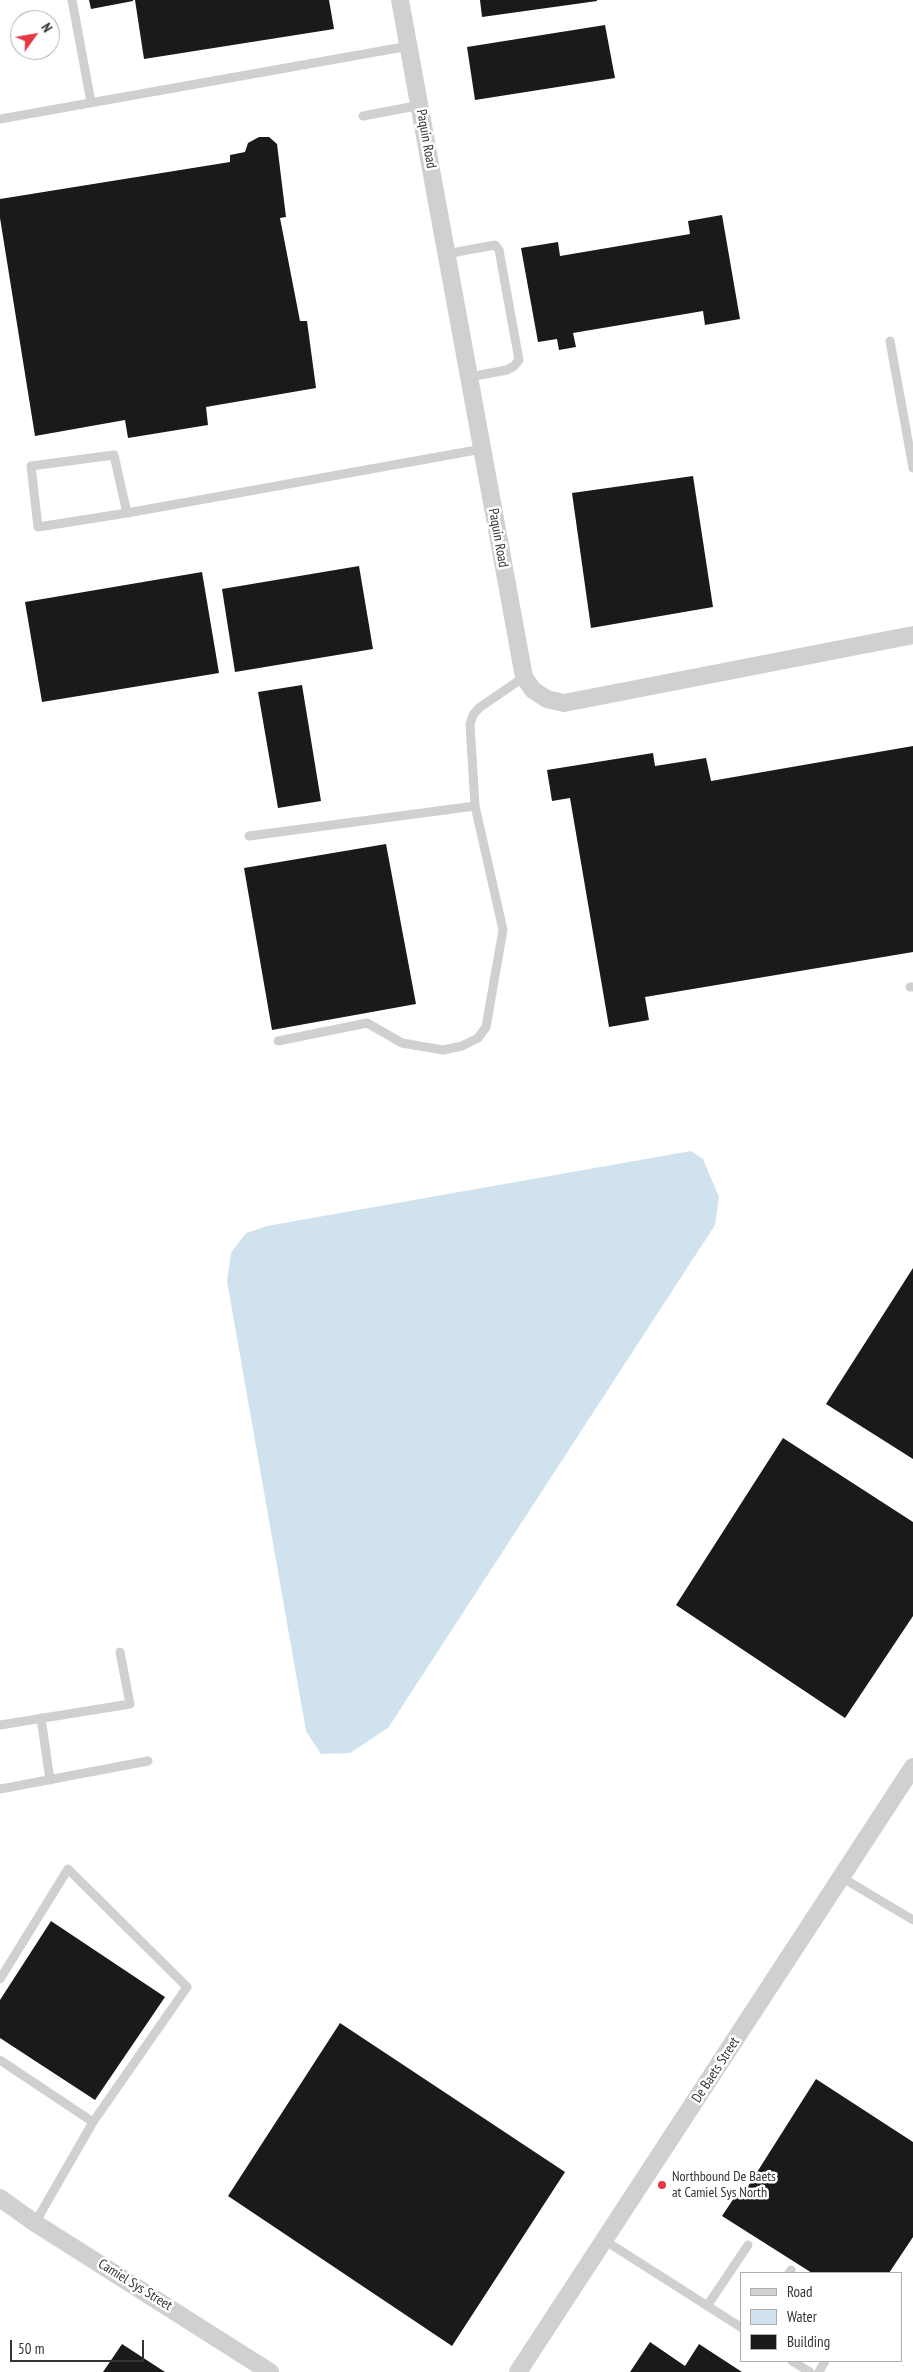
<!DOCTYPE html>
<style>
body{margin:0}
#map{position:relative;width:913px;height:2372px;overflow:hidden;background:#fff;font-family:"PT Sans Narrow",sans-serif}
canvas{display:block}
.legend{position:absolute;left:740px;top:2272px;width:162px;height:90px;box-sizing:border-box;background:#fff;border:1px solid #adadad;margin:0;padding:6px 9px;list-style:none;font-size:15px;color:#333}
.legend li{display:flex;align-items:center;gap:10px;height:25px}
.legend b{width:25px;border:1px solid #adadad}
.north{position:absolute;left:10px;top:10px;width:50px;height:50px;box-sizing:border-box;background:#fff;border:1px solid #adadad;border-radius:50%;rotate:58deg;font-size:14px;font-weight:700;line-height:20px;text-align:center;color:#333}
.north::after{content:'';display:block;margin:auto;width:18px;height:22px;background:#e63946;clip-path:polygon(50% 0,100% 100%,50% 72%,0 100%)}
.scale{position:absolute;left:10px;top:2340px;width:134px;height:22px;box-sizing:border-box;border:2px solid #333;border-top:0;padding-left:6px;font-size:15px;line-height:18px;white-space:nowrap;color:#333;-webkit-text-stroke:4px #fff;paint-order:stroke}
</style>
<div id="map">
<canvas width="913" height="2372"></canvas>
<ul class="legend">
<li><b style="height:6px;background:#d0d0d0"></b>Road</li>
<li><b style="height:14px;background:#cfe2ee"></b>Water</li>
<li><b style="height:14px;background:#1a1a1a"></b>Building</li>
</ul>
<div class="north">N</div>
<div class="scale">50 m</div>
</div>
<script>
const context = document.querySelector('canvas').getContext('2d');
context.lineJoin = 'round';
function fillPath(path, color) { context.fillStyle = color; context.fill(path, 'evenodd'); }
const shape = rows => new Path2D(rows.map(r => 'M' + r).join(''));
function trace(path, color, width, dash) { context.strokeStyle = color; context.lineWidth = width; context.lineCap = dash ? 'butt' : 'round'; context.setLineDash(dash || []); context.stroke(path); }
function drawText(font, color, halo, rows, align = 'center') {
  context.font = font + ' "PT Sans Narrow",sans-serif'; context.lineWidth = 5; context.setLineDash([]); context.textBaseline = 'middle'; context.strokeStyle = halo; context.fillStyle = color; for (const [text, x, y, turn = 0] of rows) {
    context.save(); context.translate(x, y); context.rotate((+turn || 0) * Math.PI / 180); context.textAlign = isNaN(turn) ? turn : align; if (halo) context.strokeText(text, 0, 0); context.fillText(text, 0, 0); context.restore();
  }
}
const water = shape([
 [691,1151,703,1159,719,1197,715,1225,388,1728,350,1753,321,1754,306,1731,227,1281,231,1253,246,1233,267,1226]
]);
const building = shape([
 [89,0,133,0,133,1,91,9],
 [135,0,329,0,334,29,144,59],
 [480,0,597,0,597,1,482,17],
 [605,25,615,78,475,100,467,47],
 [259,137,269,137,277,144,286,217,280,218,300,321,307,321,316,388,206,407,208,425,128,438,125,420,35,436,0,218,0,199,230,162,230,155,245,152,248,143],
 [722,215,740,319,705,325,703,311,573,333,576,347,559,350,557,339,538,342,521,248,558,242,560,256,690,234,688,221],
 [693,476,713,607,591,628,572,493],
 [359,566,373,649,235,672,222,589],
 [202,572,219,673,42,702,25,602],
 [302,685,321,801,278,808,258,692],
 [913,746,913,952,645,997,649,1020,609,1027,570,798,552,801,547,770,653,753,655,766,706,758,711,781],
 [386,844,416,1004,272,1030,244,868],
 [913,1268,913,1459,826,1404],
 [783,1438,913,1522,913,1616,845,1718,676,1605],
 [51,1921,165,1997,95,2100,0,2038,0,2000],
 [340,2023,565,2172,452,2346,228,2196],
 [816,2079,913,2142,913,2237,889,2273,812,2273,722,2216,742,2186,747,2188],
 [650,2342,685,2366,699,2344,742,2372,630,2372],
 [122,2344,165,2372,103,2372]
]);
const lane = shape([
 [72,0,91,102],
 [363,116,421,105],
 [0,119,409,46],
 [446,254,495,245,499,250,519,360,514,366,507,370,469,377],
 [890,341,913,468],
 [127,513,114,455,31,466,38,527,127,513,482,449],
 [249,836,475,806],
 [910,987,913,987],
 [278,1041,367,1023,402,1043,443,1050,462,1046,478,1038,486,1027,503,930,475,806,470,724,473,715,479,708,524,677],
 [41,1718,50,1780],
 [0,1725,130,1704,120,1652],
 [0,1789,148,1761],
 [841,1877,913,1920],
 [0,1979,68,1869,187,1987,93,2122],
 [0,2060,93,2122,35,2223],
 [604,2240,742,2328],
 [789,2273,791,2270],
 [707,2306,748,2245],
 [792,2361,810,2372],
 [819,2372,825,2361]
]);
const street = shape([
 [400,0,524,677,533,690,547,699,564,703,913,635],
 [0,2198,35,2223,270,2372],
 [518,2372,913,1767]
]);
const markers = [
 [662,2185,5,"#e63946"]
];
const streetNames = [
 ["Paquin Road",426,139,80],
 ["Paquin Road",498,538,80],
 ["De Baets Street",716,2070,-57],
 ["Camiel Sys Street",135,2285,32]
];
const poiNames = [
 ["Northbound De Baets",672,2177],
 ["at Camiel Sys North",672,2193]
];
fillPath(water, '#cfe2ee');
fillPath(building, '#1a1a1a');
trace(lane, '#d0d0d0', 9);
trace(street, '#d0d0d0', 18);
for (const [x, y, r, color] of markers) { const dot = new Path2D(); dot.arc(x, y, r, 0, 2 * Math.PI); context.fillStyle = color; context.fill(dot); trace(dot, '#fff', 2); }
drawText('14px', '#333', '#fff', streetNames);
drawText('14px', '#333', '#fff', poiNames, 'left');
</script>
